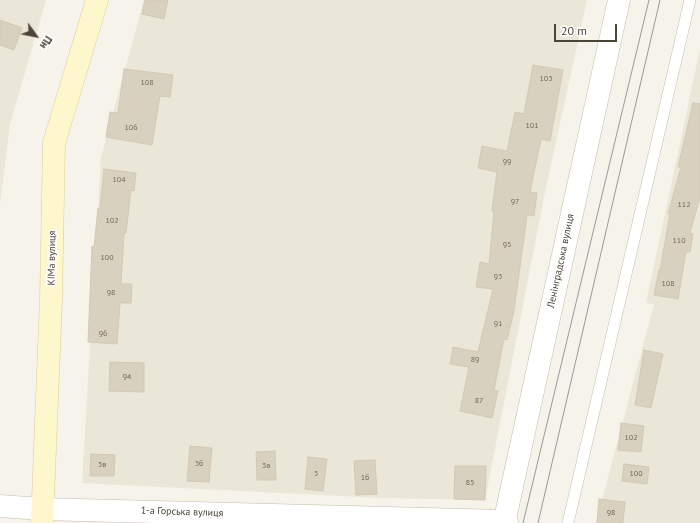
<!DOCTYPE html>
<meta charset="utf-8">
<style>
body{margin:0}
#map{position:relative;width:700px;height:523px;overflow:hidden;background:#f6f3eb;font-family:"PT Sans",sans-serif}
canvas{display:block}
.north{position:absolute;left:16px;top:16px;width:40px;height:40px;-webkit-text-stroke:3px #fff;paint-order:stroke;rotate:123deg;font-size:11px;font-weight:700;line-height:16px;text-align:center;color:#4b4538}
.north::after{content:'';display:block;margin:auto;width:14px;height:18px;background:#4b4538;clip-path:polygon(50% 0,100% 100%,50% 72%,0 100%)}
.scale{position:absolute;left:554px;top:24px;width:63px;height:18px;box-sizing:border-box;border:2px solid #4b4538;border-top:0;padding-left:5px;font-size:12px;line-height:14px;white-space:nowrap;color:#4b4538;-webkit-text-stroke:3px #fff;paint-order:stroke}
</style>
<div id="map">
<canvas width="700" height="523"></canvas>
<div class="north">Пн</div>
<div class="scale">20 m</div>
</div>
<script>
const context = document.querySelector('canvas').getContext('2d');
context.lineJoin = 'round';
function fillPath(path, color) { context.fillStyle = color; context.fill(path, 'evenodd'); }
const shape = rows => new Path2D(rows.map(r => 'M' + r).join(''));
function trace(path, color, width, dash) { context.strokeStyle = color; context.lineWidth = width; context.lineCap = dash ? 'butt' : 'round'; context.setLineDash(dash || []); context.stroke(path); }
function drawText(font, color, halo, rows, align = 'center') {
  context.font = font + ' "PT Sans",sans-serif'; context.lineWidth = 3.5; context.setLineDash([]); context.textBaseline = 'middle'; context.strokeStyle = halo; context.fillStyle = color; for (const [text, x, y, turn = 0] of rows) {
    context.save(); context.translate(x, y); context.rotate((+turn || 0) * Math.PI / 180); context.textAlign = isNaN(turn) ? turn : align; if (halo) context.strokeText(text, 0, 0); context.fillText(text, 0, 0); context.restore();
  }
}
const residential = shape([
 [0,0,46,0,10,124,0,205],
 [144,0,587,0,545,192,485,500,382,498,82,483,101,157],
 [700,49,700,523,596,523,654,304,646,303]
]);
const building = shape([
 [145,0,168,0,164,19,142,14,145,0],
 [0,20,22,28,14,50,0,45,0,20],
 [533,65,563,70,550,141,541,139,530,192,537,193,534,216,527,215,514,311,507,340,504,339,494,390,498,391,492,418,460,411,469,367,450,364,453,347,478,352,493,289,476,287,480,262,489,264,494,211,492,211,497,172,478,168,482,146,507,151,515,112,524,114,533,65],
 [124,69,173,75,170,97,160,96,152,145,106,137,110,112,118,113,124,69],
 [693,103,700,104,700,197,690,233,693,234,690,252,686,252,678,299,654,295,659,270,660,270,670,214,668,214,681,167,678,167,693,103],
 [104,169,136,173,134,191,131,190,126,233,124,233,121,284,132,284,131,303,120,303,117,344,88,342,92,246,94,247,98,208,100,208,104,169],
 [644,350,663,354,651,408,635,405,644,350],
 [110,362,144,363,144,392,109,391,110,362],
 [621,423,644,426,641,452,618,450,621,423],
 [190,446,212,448,209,482,187,481,190,446],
 [275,451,276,480,257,480,256,452,275,451],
 [91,454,115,455,114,476,90,476,91,454],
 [308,457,327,459,323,491,305,489,308,457],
 [375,460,377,494,356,495,354,461,375,460],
 [624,464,649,467,647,484,622,481,624,464],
 [455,466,486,466,485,500,454,499,455,466],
 [599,499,625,502,623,523,597,523,599,499]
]);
const lane = shape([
 [568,523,690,0]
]);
const street = shape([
 [0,506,41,509,504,521,507,523],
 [504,523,619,0]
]);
const secondary = shape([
 [42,523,51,299,54,143,97,0]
]);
const tram = shape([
 [523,523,649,0],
 [538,523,660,0]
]);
const numberNames = [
 ["103",546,79],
 ["108",147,83],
 ["101",532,126],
 ["106",131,128],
 ["99",507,162],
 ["104",119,180],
 ["97",515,202],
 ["112",684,205],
 ["102",112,221],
 ["110",679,241],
 ["95",507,245],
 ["100",107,258],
 ["93",498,277],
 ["108",668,284],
 ["98",111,293],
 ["91",498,324],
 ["96",103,334],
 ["89",475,360],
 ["94",127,377],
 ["87",479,401],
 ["102",631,438],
 ["3б",199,464],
 ["3в",102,465],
 ["3а",266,466],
 ["3",316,474],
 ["100",636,474],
 ["1б",365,478],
 ["85",470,483],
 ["98",611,513]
];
const streetNames = [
 ["КІМа вулиця",52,258,-89],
 ["Ленінградська вулиця",561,261,-78],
 ["1-а Горська вулиця",182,512,2]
];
fillPath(residential, '#eae6d8');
fillPath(building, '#d8d1bf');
trace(building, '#d4c9b2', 1);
trace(lane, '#c2bdac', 12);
trace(street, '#c2bdac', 23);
trace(secondary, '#d8cc98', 23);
trace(lane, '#fff', 11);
trace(street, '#fff', 22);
trace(secondary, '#fff7cc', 22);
trace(tram, '#999', 1);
drawText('8px', '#6e685a', null, numberNames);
drawText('10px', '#4b4538', '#fff', streetNames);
</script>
